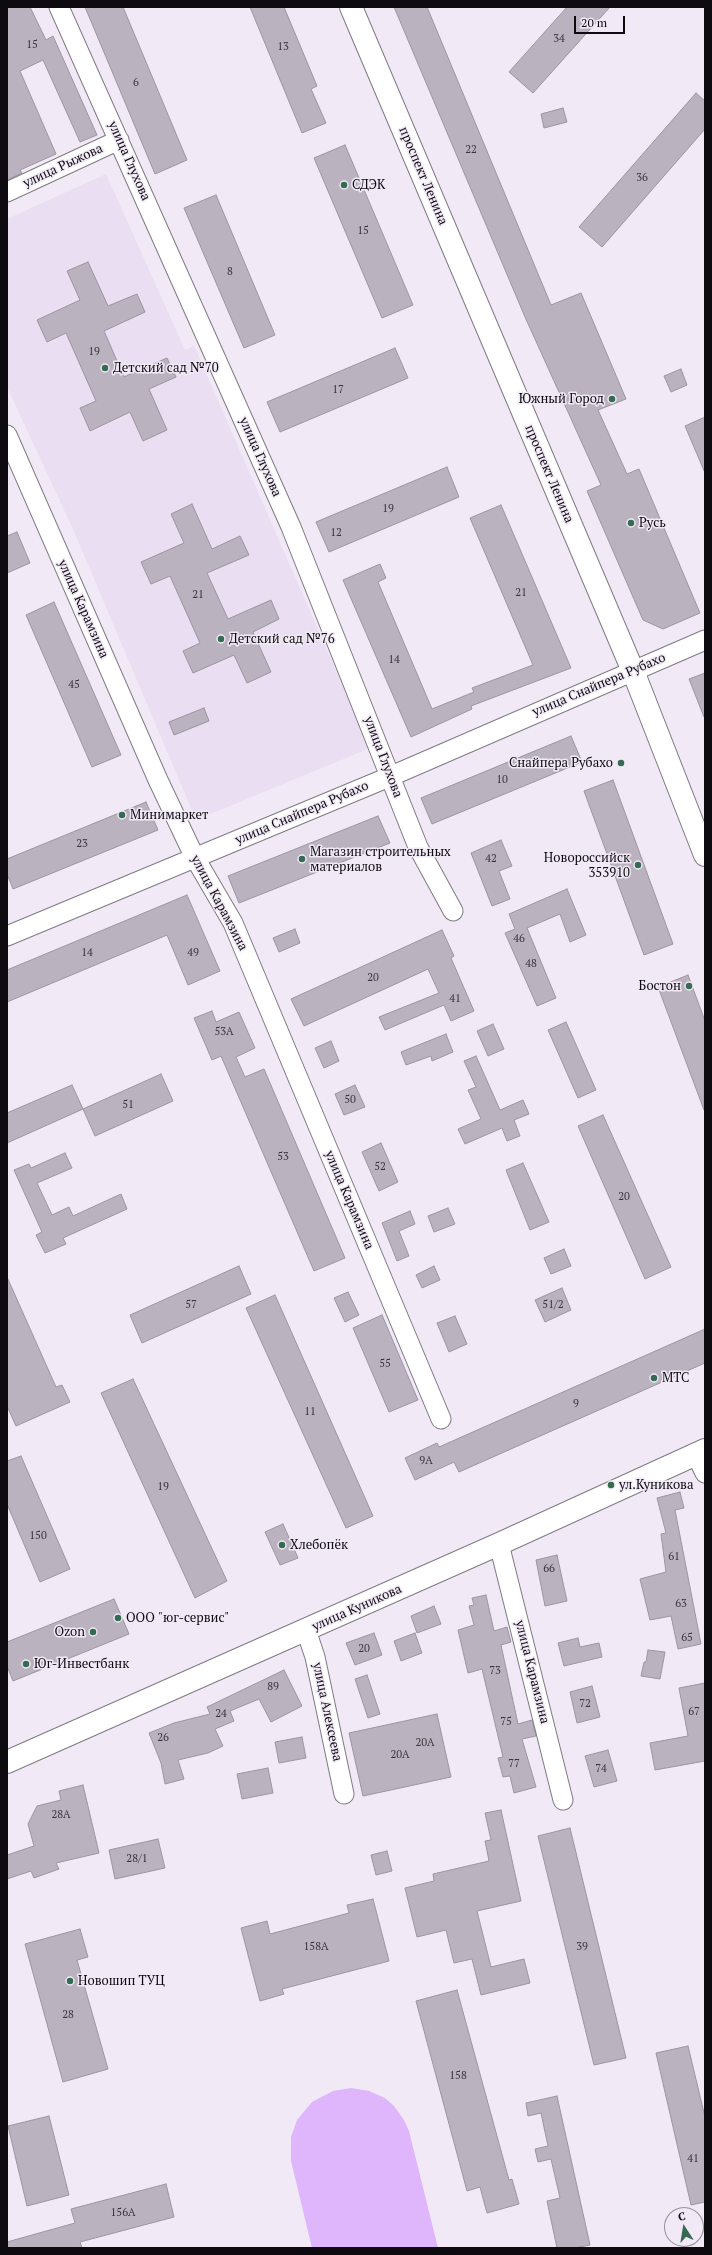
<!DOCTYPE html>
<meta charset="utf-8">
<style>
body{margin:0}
#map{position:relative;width:712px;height:2255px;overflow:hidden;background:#f1e9f6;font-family:"PT Serif",serif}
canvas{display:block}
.frame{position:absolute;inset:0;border:8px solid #0d0b0f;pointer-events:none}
.north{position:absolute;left:664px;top:2207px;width:40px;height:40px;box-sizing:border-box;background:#f1e9f6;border:1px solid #96909a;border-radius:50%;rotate:348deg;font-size:11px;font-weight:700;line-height:16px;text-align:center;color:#0d0b0f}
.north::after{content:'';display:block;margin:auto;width:14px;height:18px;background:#356b51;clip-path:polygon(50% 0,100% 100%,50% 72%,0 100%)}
.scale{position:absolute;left:574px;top:16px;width:51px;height:18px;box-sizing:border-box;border:2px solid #0d0b0f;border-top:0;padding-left:5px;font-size:12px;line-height:14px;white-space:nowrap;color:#0d0b0f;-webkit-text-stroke:3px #f1e9f6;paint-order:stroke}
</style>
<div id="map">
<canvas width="712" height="2255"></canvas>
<div class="frame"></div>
<div class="north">С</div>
<div class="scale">20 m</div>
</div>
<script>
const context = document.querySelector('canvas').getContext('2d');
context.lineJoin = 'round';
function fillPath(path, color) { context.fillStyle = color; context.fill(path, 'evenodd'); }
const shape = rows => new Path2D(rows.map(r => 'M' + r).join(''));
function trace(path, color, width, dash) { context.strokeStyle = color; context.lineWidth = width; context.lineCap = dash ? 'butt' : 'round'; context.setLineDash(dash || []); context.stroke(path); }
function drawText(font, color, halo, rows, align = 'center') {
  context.font = font + ' "PT Serif",serif'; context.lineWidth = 3; context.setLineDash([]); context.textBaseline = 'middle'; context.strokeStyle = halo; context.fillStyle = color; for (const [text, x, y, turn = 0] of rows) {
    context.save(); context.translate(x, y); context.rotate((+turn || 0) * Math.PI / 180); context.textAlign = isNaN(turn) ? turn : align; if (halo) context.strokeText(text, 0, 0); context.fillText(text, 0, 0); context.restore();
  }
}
const built = shape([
 [106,174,185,350,194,346,370,748,196,820,73,529,7,387,7,219]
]);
const green = shape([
 [351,2088,369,2091,385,2098,394,2106,404,2120,409,2131,438,2248,312,2248,291,2161,291,2137,297,2120,312,2102,333,2091]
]);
const building = shape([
 [7,7,30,7,46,40,53,36,97,135,80,142,43,60,20,71,56,154,20,170,22,173,7,180,7,7],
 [85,7,123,7,187,160,155,174,85,7],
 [250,7,284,7,317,86,311,89,326,123,302,133,250,7],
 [394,7,427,7,551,305,581,293,626,399,598,410,627,474,639,469,700,613,663,629,643,620,587,491,601,485,525,317,394,7],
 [567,7,610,7,533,93,509,72,567,7],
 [696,93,705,101,705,129,602,247,579,227,696,93],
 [563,108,567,122,544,128,541,114,563,108],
 [345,145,413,305,382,318,314,158,345,145],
 [216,195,275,335,244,348,184,208,216,195],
 [88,262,108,306,137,294,145,312,104,331,124,377,167,358,176,377,149,389,167,430,143,441,130,412,90,431,80,408,96,401,66,333,47,342,37,320,80,300,67,271,88,262],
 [395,348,408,378,280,432,267,402,395,348],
 [681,369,687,385,671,392,664,376,681,369],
 [705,417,705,473,685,426,705,417],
 [447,467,459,497,329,552,316,522,447,467],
 [192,504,212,549,240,536,249,555,207,573,228,619,271,600,279,619,253,632,271,672,247,683,234,655,193,673,183,651,200,643,170,576,151,584,141,562,184,543,171,514,192,504],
 [501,505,571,668,471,706,472,709,411,737,343,580,380,564,386,578,378,582,432,709,474,692,472,688,533,665,470,518,501,505],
 [17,532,30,563,7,573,7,536,17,532],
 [54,602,121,755,92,767,26,615,54,602],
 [705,673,705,717,704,717,689,679,705,673],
 [204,708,209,721,174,735,169,722,204,708],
 [571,736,582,762,432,824,421,798,571,736],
 [613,780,673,944,644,955,584,791,613,780],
 [146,802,158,830,13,889,7,874,7,859,146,802],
 [378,816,390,843,239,903,228,876,378,816],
 [501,840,512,866,499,871,510,899,492,906,471,853,501,840],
 [567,889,586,935,570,942,560,914,527,928,556,998,537,1006,505,933,515,929,509,914,567,889],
 [187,895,220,971,188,985,167,935,7,1002,7,970,187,895],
 [295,929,300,943,279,952,273,938,295,929],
 [442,930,454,956,451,958,474,1011,451,1021,444,1005,385,1030,379,1017,439,993,428,969,304,1026,291,999,442,930],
 [688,975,705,1021,704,1110,658,987,688,975],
 [212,1011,216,1022,239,1012,255,1048,236,1057,245,1077,264,1069,345,1258,314,1271,221,1056,212,1060,194,1018,212,1011],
 [566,1022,596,1090,578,1098,548,1030,566,1022],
 [493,1024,504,1049,488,1056,477,1031,493,1024],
 [446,1034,453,1052,432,1061,431,1056,406,1065,401,1052,446,1034],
 [331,1041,339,1061,324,1068,315,1048,331,1041],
 [476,1056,500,1110,523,1100,529,1114,514,1120,520,1136,507,1141,502,1128,465,1144,458,1129,481,1119,468,1090,476,1087,464,1061,476,1056],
 [161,1074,173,1101,95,1136,83,1109,161,1074],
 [72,1085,83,1109,7,1143,7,1113,72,1085],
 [355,1085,365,1107,344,1115,335,1094,355,1085],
 [603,1115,671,1267,645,1279,578,1126,603,1115],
 [381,1143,398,1182,379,1191,362,1152,381,1143],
 [65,1153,72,1168,37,1183,52,1215,69,1207,73,1216,121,1194,127,1209,63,1238,66,1244,45,1253,36,1235,42,1232,14,1170,29,1164,31,1168,65,1153],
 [523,1163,549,1222,530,1230,506,1170,523,1163],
 [448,1208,455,1224,434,1232,428,1216,448,1208],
 [410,1211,415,1224,399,1231,409,1256,397,1261,382,1223,410,1211],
 [564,1249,571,1266,551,1274,544,1258,564,1249],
 [239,1266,251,1294,142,1343,130,1315,239,1266],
 [434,1266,440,1280,422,1288,416,1275,434,1266],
 [7,1277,56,1387,62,1385,70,1402,16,1426,7,1406,7,1277],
 [562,1288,571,1310,545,1322,535,1300,562,1288],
 [348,1292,359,1315,345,1322,334,1298,348,1292],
 [275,1295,373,1516,346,1528,246,1308,275,1295],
 [382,1315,418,1400,389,1412,353,1328,382,1315],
 [455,1316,467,1344,449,1352,437,1323,455,1316],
 [705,1329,705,1363,459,1472,454,1462,415,1480,405,1458,437,1443,439,1447,705,1329],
 [133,1379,227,1581,195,1598,101,1393,133,1379],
 [21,1456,70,1569,40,1582,7,1504,7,1461,21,1456],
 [680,1492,684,1508,675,1510,701,1644,678,1649,671,1616,650,1620,640,1579,666,1572,661,1534,666,1533,657,1498,680,1492],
 [283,1524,298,1558,280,1565,265,1532,283,1524],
 [557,1555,567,1601,545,1606,536,1560,557,1555],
 [486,1595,494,1631,507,1627,511,1642,501,1645,518,1724,532,1720,536,1736,522,1739,536,1787,514,1793,510,1776,503,1777,498,1758,503,1757,482,1669,468,1673,458,1630,474,1625,469,1606,474,1605,472,1598,486,1595],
 [114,1599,129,1634,13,1681,7,1666,7,1642,114,1599],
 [434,1606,441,1624,417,1633,411,1616,434,1606],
 [374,1633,382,1655,355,1665,346,1643,374,1633],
 [415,1633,422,1653,401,1661,394,1641,415,1633],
 [578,1638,580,1647,599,1643,602,1657,564,1666,558,1643,578,1638],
 [648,1650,665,1652,660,1679,641,1676,644,1662,646,1662,648,1650],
 [284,1670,302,1706,271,1722,259,1699,230,1711,234,1721,215,1729,223,1746,208,1753,178,1760,184,1779,165,1784,161,1763,149,1733,174,1723,210,1714,207,1707,284,1670],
 [367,1675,380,1714,368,1718,355,1679,367,1675],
 [705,1683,705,1761,655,1770,650,1743,688,1736,679,1688,705,1683],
 [592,1686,600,1717,577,1723,570,1692,592,1686],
 [437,1714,451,1777,363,1796,349,1733,437,1714],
 [302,1737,306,1758,279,1763,275,1742,302,1737],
 [608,1750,617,1781,594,1787,585,1756,608,1750],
 [268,1768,273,1793,242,1799,237,1774,268,1768],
 [83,1785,99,1853,56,1863,59,1869,34,1878,31,1871,7,1879,7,1855,34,1846,28,1824,37,1806,61,1800,59,1791,83,1785],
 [501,1810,521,1901,477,1911,491,1967,524,1959,530,1983,481,1995,472,1959,454,1963,446,1930,417,1937,405,1888,434,1881,433,1874,489,1861,485,1841,491,1840,485,1813,501,1810],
 [570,1828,626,2058,594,2065,538,1836,570,1828],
 [158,1839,165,1868,115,1879,109,1850,158,1839],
 [387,1851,392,1871,376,1875,371,1855,387,1851],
 [373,1899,389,1961,282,1989,284,1994,260,2001,241,1928,267,1921,270,1934,349,1913,347,1905,373,1899],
 [80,1929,88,1957,77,1960,108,2069,63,2082,25,1944,80,1929],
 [457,1990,509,2180,512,2179,519,2204,487,2213,480,2187,467,2191,416,2001,457,1990],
 [688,2046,705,2117,705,2202,691,2205,656,2053,688,2046],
 [557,2096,590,2245,574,2248,557,2248,547,2201,560,2198,551,2159,538,2162,535,2149,548,2146,541,2113,528,2116,526,2103,557,2096],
 [49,2116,69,2195,27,2206,8,2126,49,2116],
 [166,2184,174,2217,80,2242,82,2248,7,2248,7,2242,75,2223,71,2209,166,2184]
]);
const street = shape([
 [59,7,291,527,418,847,453,911],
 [7,192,119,140],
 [7,435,158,780,195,858,233,923,441,1419],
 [7,936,389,777,705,640],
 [696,1454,705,1473],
 [499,1544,563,1800],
 [306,1630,315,1657,344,1794]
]);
const secondary = shape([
 [351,7,633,671,705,855],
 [7,1762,499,1544,705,1450]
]);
const markers = [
 [344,185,4,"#356b51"],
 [105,368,4,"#356b51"],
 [612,399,4,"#356b51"],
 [631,523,4,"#356b51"],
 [221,639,4,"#356b51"],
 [621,763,4,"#356b51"],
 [122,815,4,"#356b51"],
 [302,859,4,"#356b51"],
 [638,865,4,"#356b51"],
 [689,986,4,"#356b51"],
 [654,1378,4,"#356b51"],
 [611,1485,4,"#356b51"],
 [282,1545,4,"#356b51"],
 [118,1618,4,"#356b51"],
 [93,1632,4,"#356b51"],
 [26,1664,4,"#356b51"],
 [70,1981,4,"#356b51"]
];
const numberNames = [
 ["34",559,39],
 ["15",32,45],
 ["13",283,47],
 ["6",136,83],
 ["22",471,150],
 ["36",642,178],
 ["15",363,231],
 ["8",230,272],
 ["19",94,352],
 ["17",338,390],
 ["19",388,509],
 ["12",336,533],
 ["21",521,593],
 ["21",198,595],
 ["14",394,660],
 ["45",74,685],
 ["10",502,780],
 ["23",82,844],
 ["42",491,859],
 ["46",519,939],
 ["14",87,953],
 ["49",193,953],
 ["48",531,964],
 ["20",373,978],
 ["41",455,999],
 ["53А",224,1032],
 ["50",350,1100],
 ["51",128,1105],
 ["53",283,1157],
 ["52",380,1167],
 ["20",624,1197],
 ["57",191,1305],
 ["51/2",553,1305],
 ["55",385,1364],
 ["9",576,1404],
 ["11",310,1412],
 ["9А",426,1461],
 ["19",163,1487],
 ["150",38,1536],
 ["61",674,1557],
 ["66",549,1569],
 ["63",681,1604],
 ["65",687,1638],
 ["20",364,1649],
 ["73",495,1671],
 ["89",273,1687],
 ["72",585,1704],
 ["67",694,1712],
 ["24",221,1714],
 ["75",506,1722],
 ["26",163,1738],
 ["20А",425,1743],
 ["20А",400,1755],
 ["77",514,1764],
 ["74",601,1769],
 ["28А",61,1815],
 ["28/1",137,1859],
 ["158А",316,1947],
 ["39",582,1947],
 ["28",68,2015],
 ["158",458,2076],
 ["41",693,2159],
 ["156А",123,2213]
];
const streetNames = [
 ["улица Глухова",129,161,66],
 ["улица Рыжова",63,166,-25],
 ["проспект Ленина",423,176,67],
 ["улица Глухова",260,457,66],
 ["проспект Ленина",549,474,67],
 ["улица Карамзина",83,609,66],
 ["улица Снайпера Рубахо",599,685,-23],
 ["улица Глухова",383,757,69],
 ["улица Снайпера Рубахо",302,813,-23],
 ["улица Карамзина",219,903,62],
 ["улица Карамзина",349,1200,67],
 ["улица Куникова",357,1608,-24],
 ["улица Карамзина",532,1672,76],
 ["улица Алексеева",327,1712,78]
];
const poiNames = [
 ["СДЭК",352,185],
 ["Детский сад №70",113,368],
 ["Южный Город",604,399,"right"],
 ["Русь",639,523],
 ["Детский сад №76",229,639],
 ["Снайпера Рубахо",613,763,"right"],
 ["Минимаркет",130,815],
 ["Магазин строительных",310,852],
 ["материалов",310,867],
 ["Новороссийск",630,858,"right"],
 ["353910",630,873,"right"],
 ["Бостон",681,986,"right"],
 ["МТС",662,1378],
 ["ул.Куникова",619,1485],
 ["Хлебопёк",290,1545],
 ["ООО \"юг-сервис\"",126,1618],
 ["Ozon",85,1632,"right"],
 ["Юг-Инвестбанк",34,1664],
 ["Новошип ТУЦ",78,1981]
];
fillPath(built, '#eadef2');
fillPath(green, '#dfb5fc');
fillPath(building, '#bab3bf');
trace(building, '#9c95a1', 1);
trace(street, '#807984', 21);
trace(secondary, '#807984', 24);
trace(street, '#fff', 19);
trace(secondary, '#fff', 22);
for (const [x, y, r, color] of markers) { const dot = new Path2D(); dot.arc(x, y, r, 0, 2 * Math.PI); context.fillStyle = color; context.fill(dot); trace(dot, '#f1e9f6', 1.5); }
drawText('11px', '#38353b', null, numberNames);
drawText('13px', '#0d0b0f', '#f1e9f6', streetNames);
drawText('13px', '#0d0b0f', '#f1e9f6', poiNames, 'left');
</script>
